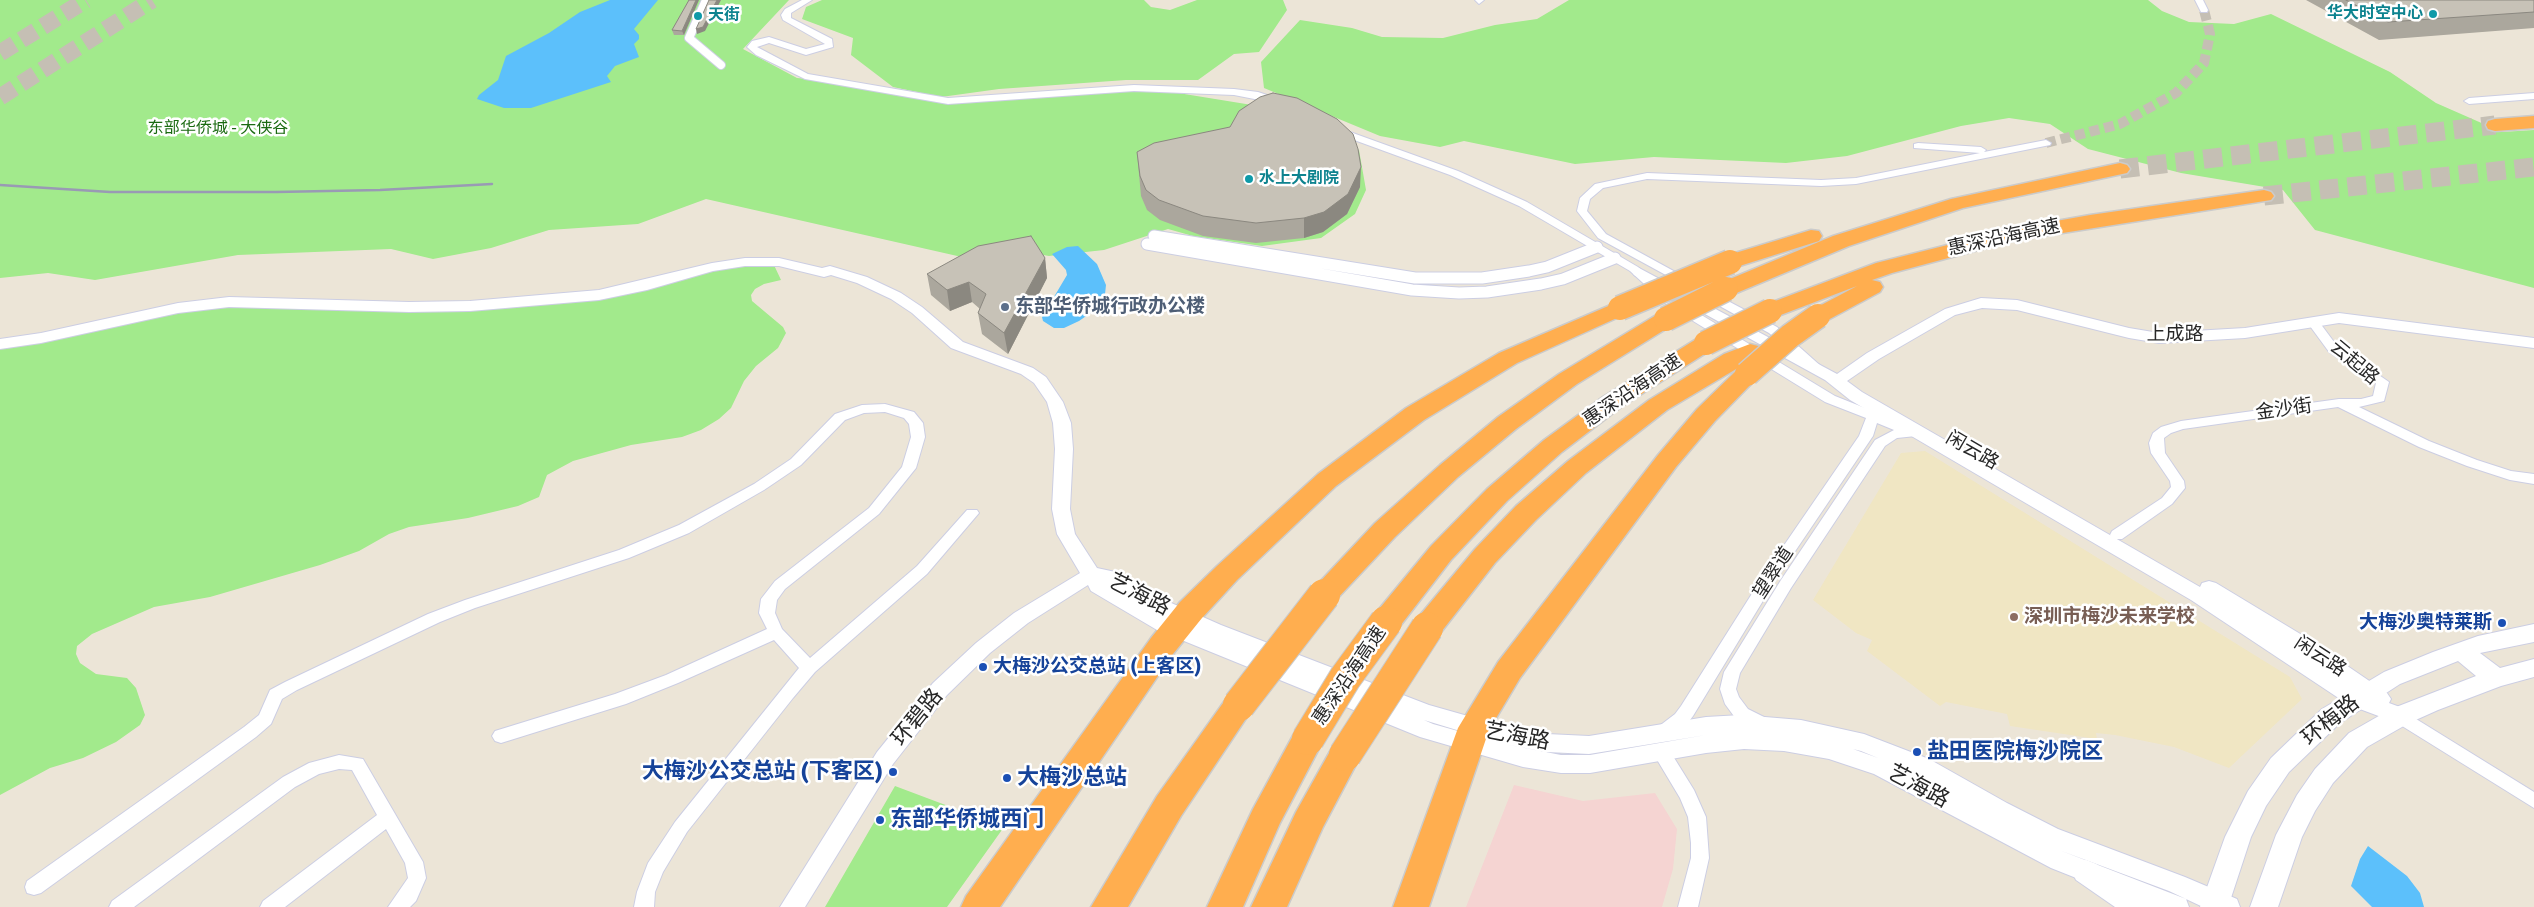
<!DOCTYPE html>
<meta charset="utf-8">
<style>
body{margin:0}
canvas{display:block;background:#ece5d7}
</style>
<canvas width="2534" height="907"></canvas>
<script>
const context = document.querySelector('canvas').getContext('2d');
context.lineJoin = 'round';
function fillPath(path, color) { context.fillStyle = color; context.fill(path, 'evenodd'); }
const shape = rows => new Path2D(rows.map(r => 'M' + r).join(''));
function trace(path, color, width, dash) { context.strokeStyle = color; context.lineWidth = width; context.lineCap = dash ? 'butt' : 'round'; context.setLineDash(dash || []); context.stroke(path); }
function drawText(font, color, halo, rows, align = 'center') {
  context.font = font + ' Signika,"Noto Sans SC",sans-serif'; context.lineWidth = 5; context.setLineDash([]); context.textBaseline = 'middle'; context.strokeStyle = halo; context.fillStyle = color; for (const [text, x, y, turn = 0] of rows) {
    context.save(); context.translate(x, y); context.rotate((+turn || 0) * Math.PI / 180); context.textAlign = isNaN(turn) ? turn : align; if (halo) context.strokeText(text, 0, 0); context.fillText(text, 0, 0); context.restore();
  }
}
const education = shape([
 [1925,451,2290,677,2302,699,2229,768,2174,747,2115,735,2096,733,2097,739,2010,726,2007,714,1946,702,1940,706,1867,651,1872,640,1856,633,1813,600,1901,453]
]);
const medical = shape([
 [1514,785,1583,801,1655,793,1677,829,1673,869,1662,907,1466,907]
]);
const green = shape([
 [0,0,789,0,743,49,797,78,821,80,947,104,1107,91,1172,92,1289,111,1350,143,1359,150,1366,190,1355,214,1321,238,1262,246,1193,236,1168,229,1104,250,1049,256,1020,251,975,260,706,199,638,224,549,230,491,248,433,259,391,249,238,255,95,280,48,273,0,278],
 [822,0,1144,0,1151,7,1170,10,1197,0,1283,0,1287,10,1259,52,1234,54,1198,80,1126,80,999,89,941,97,893,87,851,55,853,38,802,19,806,7],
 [1569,0,2148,0,2162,11,2189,22,2234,24,2271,14,2390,72,2436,103,2502,132,2534,130,2534,288,2315,230,2283,190,2181,173,2088,149,2050,124,2009,118,1961,126,1847,156,1786,163,1654,157,1575,164,1464,141,1440,147,1380,136,1264,88,1261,62,1300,20,1352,28,1382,37,1443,38,1495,25,1537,19],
 [749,265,774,265,781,280,764,284,755,289,751,295,752,301,783,327,786,333,778,348,756,366,744,381,731,408,719,419,701,430,682,437,631,445,573,461,547,475,539,497,518,506,468,518,409,527,389,534,359,551,320,565,210,597,154,607,92,634,77,646,76,654,80,663,96,674,127,678,136,688,145,715,140,725,116,742,83,758,50,768,0,795,0,347,199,308,228,305,423,311,626,293,719,270],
 [895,786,1004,827,947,907,825,907]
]);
const water = shape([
 [610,0,658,0,634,29,639,35,639,39,634,44,639,57,615,66,607,76,611,82,531,108,504,108,477,99,479,95,498,80,506,56,549,33,580,12],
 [1078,246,1097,264,1106,285,1105,294,1092,312,1079,321,1064,328,1054,328,1043,321,1042,317,1067,275,1066,270,1052,254,1067,247],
 [2368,846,2407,876,2420,893,2424,907,2372,907,2351,886,2360,859]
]);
const minorTunnel = shape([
 [2046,143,2120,124,2176,93,2204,63,2210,34,2204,10]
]);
const trunkTunnel = shape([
 [0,53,86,0],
 [0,97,152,0]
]);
const motorwayTunnel = shape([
 [2120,169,2495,125],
 [2264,196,2534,167]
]);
const pedestrianFar1 = shape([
 [706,0,689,38,721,65]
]);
const pedestrian = shape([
 [1154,236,1415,278,1482,278,1529,271,1547,267,1597,247],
 [1147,244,1412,290,1459,293,1487,292,1541,284,1563,279,1615,258]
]);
const minor = shape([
 [802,0,812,0,791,13,791,18,832,39,833,47,806,55,769,43,757,47,808,74,948,98,1134,85,1234,89,1258,92,1285,101,1280,104,1234,95,1134,91,948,104,805,79,756,55,747,47,752,41,769,37,806,49,825,44,783,20,781,15,785,9,802,0],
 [1475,0,1484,0,1479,4,1475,0],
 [2195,0,2203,0,2208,10,2207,12,2201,12,2195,0],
 [2534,93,2534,99,2469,104,2464,101,2469,98,2534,93],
 [1339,128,1458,171,1527,202,1638,267,1675,299,1835,396,1865,408,1867,405,1877,405,1879,414,1916,430,1918,433,1916,436,1897,438,1885,446,1791,588,1740,673,1736,689,1739,697,1748,709,1766,718,1768,723,1766,728,1760,730,1736,719,1725,704,1720,689,1724,672,1781,580,1875,440,1894,430,1877,423,1873,436,1775,581,1693,716,1687,724,1670,737,1664,739,1658,737,1656,732,1658,727,1675,714,1681,706,1765,573,1859,436,1866,418,1825,402,1667,305,1630,271,1519,206,1450,175,1335,133,1334,131,1339,128],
 [2046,140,2051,143,2050,145,1856,184,1821,186,1647,179,1603,188,1590,199,1587,211,1606,234,1690,280,1692,282,1686,286,1598,238,1577,211,1580,198,1595,184,1647,173,1821,180,1856,178,1980,153,1914,148,1914,144,1918,143,1981,147,1986,150,1984,152,2046,140],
 [1709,291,1777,327,1823,368,1822,371,1812,371,1769,333,1705,298,1703,295,1705,292,1709,291],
 [2313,318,2317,319,2337,346,2389,382,2384,401,2359,407,2429,441,2477,460,2511,471,2534,474,2534,484,2510,480,2467,466,2419,447,2338,407,2183,429,2171,433,2164,438,2165,453,2184,481,2185,488,2172,504,2122,539,2112,539,2110,535,2112,531,2162,498,2171,487,2170,481,2151,453,2149,443,2153,433,2161,427,2181,421,2339,399,2361,399,2373,396,2376,383,2329,352,2307,322,2313,318],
 [885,404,914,412,923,423,925,437,916,468,879,514,785,589,777,600,775,613,782,629,810,658,917,566,967,510,977,510,979,513,927,574,815,672,793,698,687,832,663,872,655,892,654,907,634,907,637,892,648,863,675,822,799,668,774,640,678,683,626,704,501,743,495,741,492,736,495,731,615,694,666,675,767,629,759,613,761,599,775,581,869,508,902,467,911,437,909,424,904,418,885,412,864,413,845,420,801,465,764,490,689,533,629,558,475,608,440,622,297,690,282,699,271,724,256,737,41,893,34,895,27,893,25,887,27,881,244,727,259,715,270,690,285,682,428,614,465,600,619,550,679,525,754,484,791,459,835,414,862,405,885,404],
 [2400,709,2534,792,2534,808,2394,721,2392,716,2394,711,2400,709],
 [1662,746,1668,748,1694,790,1706,817,1709,858,1698,907,1678,907,1691,858,1691,843,1688,817,1680,798,1653,753,1656,748,1662,746],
 [339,755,363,759,423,862,426,878,416,901,410,907,388,907,408,878,405,863,386,829,285,907,260,907,263,901,377,815,352,770,339,769,319,774,295,787,134,907,109,907,112,901,283,777,309,763,339,755]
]);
const tertiary = shape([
 [745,258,779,258,822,268,830,266,867,277,901,293,922,307,963,342,1033,368,1046,377,1063,402,1071,423,1073,449,1070,509,1075,534,1097,568,1120,573,1169,602,1221,625,1429,705,1503,726,1547,734,1589,736,1706,717,1741,715,1801,720,1864,734,1929,759,2007,803,2058,829,2185,877,2237,899,2240,907,2203,907,2169,891,2059,850,2186,899,2189,907,2149,907,2051,868,1874,774,1829,759,1784,751,1744,749,1706,753,1590,773,1561,773,1523,767,1420,737,1157,630,1091,591,1088,585,1028,623,990,653,947,695,893,764,805,907,780,907,877,752,933,683,976,643,1014,613,1080,573,1057,534,1052,509,1055,449,1053,423,1047,402,1034,383,1021,374,951,348,912,313,891,299,857,283,831,275,824,277,779,266,745,266,713,271,647,290,599,300,470,311,409,312,229,307,178,313,41,343,0,349,0,339,41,333,178,303,229,297,409,302,470,301,599,290,712,263,745,258],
 [1424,720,1493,741,1433,724,1424,720],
 [1742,732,1706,735,1590,755,1561,755,1504,744,1547,752,1589,754,1706,735,1742,732],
 [1853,749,1861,751,1878,758,1853,749],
 [1895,764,1913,771,1951,793,1895,764],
 [1639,268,1837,374,1867,353,1945,309,1981,298,2017,300,2129,328,2159,333,2245,328,2339,313,2534,338,2534,348,2339,323,2245,338,2159,343,2129,338,2017,310,1982,308,1955,315,1879,359,1847,381,1862,392,2200,587,2202,583,2209,581,2216,583,2302,635,2387,693,2391,699,2389,703,2408,710,2411,716,2408,722,2400,724,2349,705,2191,600,1850,400,1825,380,1634,275,1632,272,1639,268]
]);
const secondary = shape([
 [2534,624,2534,642,2480,653,2500,668,2534,659,2534,677,2501,686,2438,710,2409,723,2367,747,2333,783,2315,811,2302,837,2278,907,2250,907,2276,835,2297,795,2315,769,2349,733,2391,709,2476,676,2458,661,2400,684,2340,723,2289,772,2266,806,2251,837,2228,907,2200,907,2225,837,2248,791,2271,758,2322,709,2384,672,2433,652,2478,636,2534,624],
 [2086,860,2096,864,2147,898,2151,907,2115,907,2076,880,2072,872,2076,864,2086,860]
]);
const motorway = shape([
 [2534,116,2534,128,2495,131,2488,129,2486,125,2488,121,2495,119,2534,116],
 [2120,163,2127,165,2130,169,2127,173,1963,208,1849,246,1734,294,1726,296,1718,294,1715,289,1718,284,1833,236,1951,199,2120,163],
 [2264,190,2271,192,2274,196,2271,200,2012,241,1892,273,1872,280,1880,282,1883,287,1880,292,1826,321,1818,323,1810,321,1806,316,1810,311,1857,286,1778,316,1770,318,1762,316,1758,311,1762,306,1876,263,2011,229,2090,215,2264,190],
 [1811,230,1819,231,1822,236,1819,241,1730,269,1722,267,1719,262,1722,257,1811,230],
 [1620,301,1628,303,1632,308,1628,313,1517,363,1424,420,1336,486,1237,580,1202,618,1173,654,1000,907,961,907,966,896,1151,638,1180,602,1217,566,1318,474,1406,408,1499,353,1620,301],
 [1666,312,1674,314,1678,319,1674,324,1577,384,1516,429,1458,477,1395,537,1334,602,1324,606,1314,602,1309,595,1314,588,1375,523,1440,465,1498,417,1559,374,1658,314,1666,312],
 [1706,336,1714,338,1718,343,1714,348,1621,407,1562,452,1507,501,1451,560,1397,630,1386,633,1375,630,1371,622,1375,614,1431,546,1487,489,1544,440,1603,397,1698,338,1706,336],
 [1750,344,1758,346,1762,351,1758,356,1667,410,1586,473,1536,520,1495,563,1438,636,1427,639,1416,636,1412,628,1416,620,1475,549,1516,506,1568,461,1649,400,1724,354,1750,344],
 [1747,367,1756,369,1759,374,1756,379,1715,421,1676,467,1520,678,1489,730,1429,907,1393,907,1458,728,1498,662,1658,455,1697,409,1738,369,1747,367],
 [1239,693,1250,696,1255,705,1181,816,1128,907,1091,907,1157,796,1228,696,1239,693],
 [1308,726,1320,730,1324,739,1280,823,1243,907,1207,907,1253,809,1296,730,1308,726],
 [1345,742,1357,746,1361,755,1323,827,1287,907,1251,907,1296,812,1333,746,1345,742]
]);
const rail = shape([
 [0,185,110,192,276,192,380,190,492,184]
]);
const motorwayBridgeFar1 = shape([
 [1620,308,1730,262],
 [1666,319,1726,289],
 [1706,343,1770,311],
 [1747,374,1790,336,1818,316]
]);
const motorwayBridge = shape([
 [1239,705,1324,595],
 [1308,739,1345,678,1386,622],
 [1345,755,1427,628]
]);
const wall = shape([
 [689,0,684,35,674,35,672,30],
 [2306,0,2534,0,2534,28,2379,40],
 [1137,152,1360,187,1347,214,1323,232,1304,238,1256,243,1203,236,1160,220,1147,210,1141,196],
 [1045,258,1047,278,1008,354,982,334,978,313,980,309,972,302,950,311,931,295,927,274]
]);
const shadedWall = shape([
 [696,0,699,0,684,35,682,31],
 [717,0,721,0,705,31,697,34,696,29],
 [1361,167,1360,187,1347,214,1323,232,1304,238,1304,218],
 [1045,258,1047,278,1008,354,1004,333],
 [969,282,972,302,950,311,947,290]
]);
const building = shape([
 [689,0,696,0,682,31,672,30,689,0],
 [709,0,717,0,703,27,696,29,709,0],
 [2346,0,2534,0,2534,12,2388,22,2346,0],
 [1273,93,1297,98,1337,119,1353,134,1358,149,1361,167,1348,194,1324,212,1304,218,1256,223,1203,216,1159,200,1146,190,1140,176,1137,152,1154,143,1230,127,1239,111,1260,97,1273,93],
 [1031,236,1045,258,1004,333,978,313,986,294,969,282,947,290,927,274,978,246,1031,236]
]);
const markers = [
 [2433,14,5,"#0f9aa8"],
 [698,16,5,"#0f9aa8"],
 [1249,179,5,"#0f9aa8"],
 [1005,307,5,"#5c6f8a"],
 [2014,617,5,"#8d6e63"],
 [2502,623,5,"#1a4fb4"],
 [983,667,5,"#1a4fb4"],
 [1917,752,5,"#1a4fb4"],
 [893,772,5,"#1a4fb4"],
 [1007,778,5,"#1a4fb4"],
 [880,820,5,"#1a4fb4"]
];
const farCulturenames = [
 ["华大时空中心",2423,14,"right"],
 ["天街",708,16],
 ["水上大剧院",1259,179]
];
const farParknames = [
 ["东部华侨城 - 大侠谷",218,129]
];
const streetNames = [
 ["惠深沿海高速",2004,238,-12],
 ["上成路",2175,335],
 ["云起路",2354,363,40],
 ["惠深沿海高速",1633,391,-34],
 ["金沙街",2284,410,-8],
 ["闲云路",1972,451,30],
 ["望翠道",1774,573,-57],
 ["闲云路",2320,657,33],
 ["惠深沿海高速",1350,676,-56]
];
const serviceNames = [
 ["东部华侨城行政办公楼",1015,307]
];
const educationNames = [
 ["深圳市梅沙未来学校",2024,617]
];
const transitNames = [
 ["大梅沙奥特莱斯",2492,623],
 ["大梅沙公交总站 (上客区)",993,667,"left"]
];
const nearStreetnames = [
 ["艺海路",1139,595,27],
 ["环碧路",918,718,-51],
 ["环梅路",2331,721,-39],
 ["艺海路",1517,737,11],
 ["艺海路",1918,787,28]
];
const nearTransitnames = [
 ["盐田医院梅沙院区",1927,752],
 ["大梅沙公交总站 (下客区)",883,772,"right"],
 ["大梅沙总站",1017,778],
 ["东部华侨城西门",890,820]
];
fillPath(education, '#f0e6c3');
fillPath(medical, '#f5d4d2');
fillPath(green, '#a2ea8c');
fillPath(water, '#5cc0fb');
trace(minorTunnel, '#c5bfb4', 10, [10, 5]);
trace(trunkTunnel, '#c5bfb4', 17, [17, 8]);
trace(motorwayTunnel, '#c5bfb4', 19, [19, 9]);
trace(pedestrianFar1, '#cccee3', 10);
trace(pedestrian, '#cccee3', 13);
trace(minor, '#cccee3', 2);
trace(tertiary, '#cccee3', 2);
trace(secondary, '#cccee3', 2);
trace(motorway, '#cbcbcb', 3);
trace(pedestrianFar1, '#fff', 8);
trace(pedestrian, '#fff', 11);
fillPath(minor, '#fff');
fillPath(tertiary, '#fff');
fillPath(secondary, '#fff');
fillPath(motorway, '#ffae4f');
trace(rail, '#999ab4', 2.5);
trace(motorwayBridgeFar1, '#cbcbcb', 27, []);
trace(motorwayBridge, '#cbcbcb', 34, []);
trace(motorwayBridgeFar1, '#ffae4f', 24);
trace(motorwayBridge, '#ffae4f', 32);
fillPath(wall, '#aba79d');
fillPath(shadedWall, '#8b8880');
fillPath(building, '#c7c2b7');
trace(building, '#8b8880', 1);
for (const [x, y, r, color] of markers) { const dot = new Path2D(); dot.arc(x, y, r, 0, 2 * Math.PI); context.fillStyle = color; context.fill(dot); trace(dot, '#fff', 2); }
drawText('bold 16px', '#0d838f', '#fff', farCulturenames, 'left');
drawText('16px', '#1a6a11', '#fff', farParknames);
drawText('19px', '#272727', '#fff', streetNames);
drawText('bold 19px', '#4e5e75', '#fff', serviceNames, 'left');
drawText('bold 19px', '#785e54', '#fff', educationNames, 'left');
drawText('bold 19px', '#164399', '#fff', transitNames, 'right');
drawText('22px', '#272727', '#fff', nearStreetnames);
drawText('bold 22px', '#164399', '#fff', nearTransitnames, 'left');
</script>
